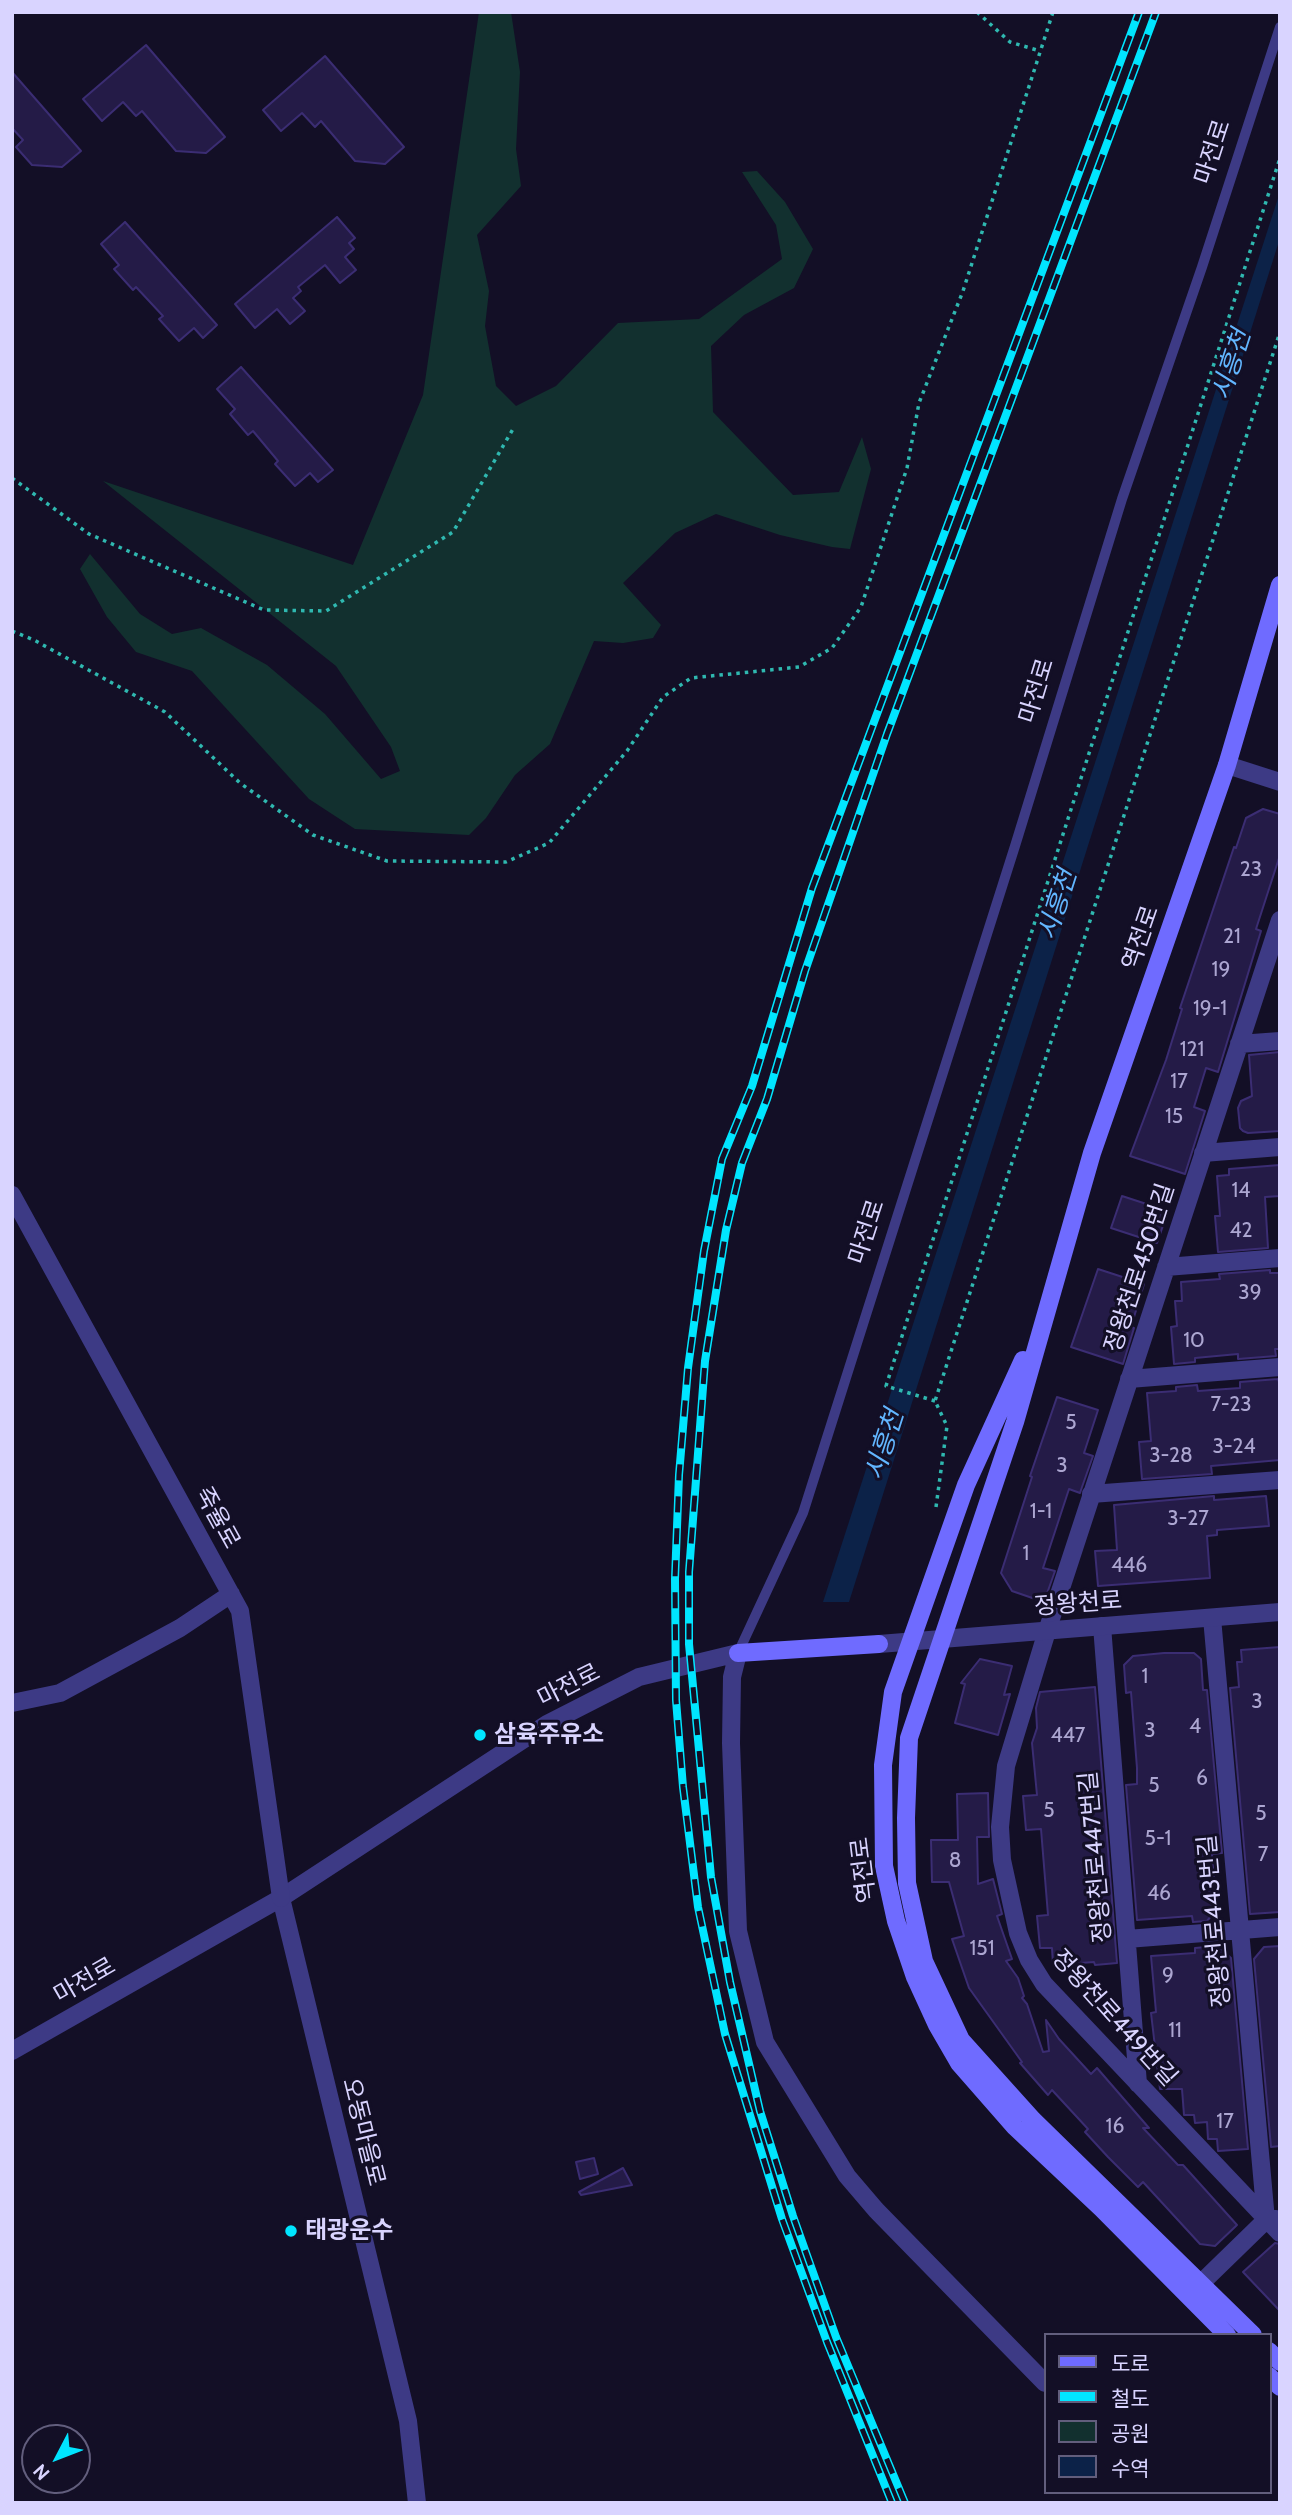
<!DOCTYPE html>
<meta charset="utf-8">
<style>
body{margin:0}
#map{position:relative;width:1292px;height:2515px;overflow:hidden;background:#130f26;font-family:Cabin,"Noto Sans KR",sans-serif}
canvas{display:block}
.frame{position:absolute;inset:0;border:14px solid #d9d4ff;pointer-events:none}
.legend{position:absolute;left:1044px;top:2333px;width:228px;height:161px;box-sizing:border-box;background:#130f26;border:2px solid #625e7d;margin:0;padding:9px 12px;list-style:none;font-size:21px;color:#d9d4ff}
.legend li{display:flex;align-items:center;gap:14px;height:35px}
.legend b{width:35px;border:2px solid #625e7d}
.north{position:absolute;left:21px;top:2424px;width:70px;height:70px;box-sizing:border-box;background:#130f26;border:2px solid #625e7d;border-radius:50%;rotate:228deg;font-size:19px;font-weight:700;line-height:28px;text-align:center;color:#d9d4ff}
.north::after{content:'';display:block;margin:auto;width:24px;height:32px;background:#00e5ff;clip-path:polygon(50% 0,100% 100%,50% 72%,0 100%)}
</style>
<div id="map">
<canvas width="1292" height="2515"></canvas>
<div class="frame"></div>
<ul class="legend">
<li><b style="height:9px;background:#6f6bff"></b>도로</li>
<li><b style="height:9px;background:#00e5ff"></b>철도</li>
<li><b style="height:19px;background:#12302f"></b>공원</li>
<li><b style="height:19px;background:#0c2248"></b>수역</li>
</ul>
<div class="north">N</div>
</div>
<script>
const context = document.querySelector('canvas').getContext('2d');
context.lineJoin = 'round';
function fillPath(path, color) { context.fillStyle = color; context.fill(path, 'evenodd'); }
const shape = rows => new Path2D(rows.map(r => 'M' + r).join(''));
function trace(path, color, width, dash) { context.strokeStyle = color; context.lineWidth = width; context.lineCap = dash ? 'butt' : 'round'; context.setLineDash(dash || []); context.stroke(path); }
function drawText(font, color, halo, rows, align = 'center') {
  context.font = font + ' Cabin,"Noto Sans KR",sans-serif'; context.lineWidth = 6; context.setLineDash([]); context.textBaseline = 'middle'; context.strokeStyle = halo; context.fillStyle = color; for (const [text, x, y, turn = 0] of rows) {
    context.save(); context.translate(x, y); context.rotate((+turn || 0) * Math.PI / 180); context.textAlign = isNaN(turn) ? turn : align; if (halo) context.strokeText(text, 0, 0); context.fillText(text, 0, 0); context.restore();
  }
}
const green = shape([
 [479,12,511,12,520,72,516,149,521,186,477,235,489,291,485,326,496,386,516,406,556,386,618,323,699,319,782,259,776,225,742,172,757,171,785,202,813,249,794,288,744,315,711,346,713,412,793,495,839,492,862,437,871,469,850,549,832,547,780,535,716,514,675,533,623,583,661,625,653,638,623,643,594,641,550,744,515,775,486,818,469,835,355,829,309,799,192,671,136,652,107,617,80,569,90,554,140,614,172,634,201,628,267,665,325,714,381,779,400,771,391,747,336,666,103,481,353,565,423,395]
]);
const water = shape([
 [1280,192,1280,238,849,1602,823,1602]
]);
const building = shape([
 [146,45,225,137,206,153,176,151,142,111,136,116,123,102,102,121,83,99,146,45],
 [325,56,404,147,385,164,355,161,321,121,315,127,302,113,281,131,263,110,325,56],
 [12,72,81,151,62,167,32,165,16,147,23,140,12,128,12,72],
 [337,217,355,238,349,243,354,249,345,257,356,270,340,283,325,265,298,287,301,291,293,298,305,311,290,324,277,309,255,328,235,304,337,217],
 [125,222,217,325,203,338,194,328,179,341,159,319,163,316,136,287,133,290,114,269,119,265,101,244,125,222],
 [241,367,333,470,318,482,310,473,295,486,275,464,278,461,253,431,248,435,230,414,235,409,217,389,241,367],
 [1263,809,1280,814,1280,855,1256,929,1261,931,1218,1072,1206,1068,1194,1107,1205,1111,1185,1174,1130,1156,1166,1060,1182,1009,1180,1008,1234,847,1236,848,1246,818,1263,809],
 [1280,1052,1280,1131,1248,1133,1243,1131,1240,1128,1238,1108,1241,1101,1252,1096,1249,1055,1280,1052],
 [1280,1165,1280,1196,1265,1197,1268,1248,1218,1252,1215,1216,1220,1216,1217,1176,1229,1175,1229,1169,1280,1165],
 [1122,1196,1168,1211,1157,1243,1111,1228,1122,1196],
 [1098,1269,1144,1284,1131,1327,1134,1328,1123,1364,1071,1347,1098,1269],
 [1270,1270,1270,1273,1280,1273,1280,1349,1275,1349,1276,1356,1238,1359,1238,1354,1195,1358,1195,1362,1174,1364,1171,1327,1177,1326,1175,1301,1182,1301,1181,1282,1220,1279,1219,1274,1270,1270],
 [1278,1379,1280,1385,1280,1460,1211,1466,1212,1474,1142,1479,1139,1442,1151,1441,1147,1393,1176,1391,1176,1387,1197,1385,1198,1391,1240,1388,1240,1382,1278,1379],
 [1057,1397,1098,1410,1084,1453,1093,1456,1082,1487,1080,1493,1069,1489,1043,1568,1055,1571,1044,1602,1012,1591,1001,1573,1032,1477,1030,1476,1057,1397],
 [1214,1496,1214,1500,1266,1496,1269,1526,1217,1530,1217,1535,1207,1536,1210,1578,1098,1586,1095,1551,1117,1550,1114,1505,1214,1496],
 [1280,1647,1280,1912,1250,1914,1230,1688,1239,1687,1237,1662,1242,1662,1241,1650,1280,1647],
 [1164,1653,1194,1653,1201,1659,1203,1690,1207,1690,1222,1853,1212,1854,1216,1910,1207,1921,1193,1922,1192,1916,1137,1920,1126,1785,1137,1784,1137,1768,1131,1692,1126,1693,1124,1665,1133,1656,1164,1653],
 [980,1659,1012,1666,1004,1695,1010,1694,998,1735,955,1723,965,1684,961,1683,980,1659],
 [1095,1687,1117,1963,1095,1965,1094,1962,1053,1965,1052,1948,1040,1948,1037,1916,1048,1915,1041,1829,1026,1830,1023,1796,1037,1795,1032,1743,1037,1728,1036,1708,1040,1692,1095,1687],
 [988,1793,989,1837,977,1837,978,1884,993,1879,1002,1914,997,1916,1012,1959,1006,1961,1018,1978,1024,1996,1022,1998,1027,2004,1043,2052,1049,2051,1046,2020,1059,2039,1091,2074,1097,2068,1149,2128,1143,2128,1178,2165,1183,2165,1237,2225,1215,2246,1200,2244,1143,2182,1138,2187,1108,2157,1085,2132,1088,2129,1052,2090,1048,2095,1020,2063,1022,2062,969,1988,952,1939,964,1936,949,1882,932,1882,931,1840,958,1840,957,1794,988,1793],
 [1218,1946,1231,1958,1248,2149,1218,2151,1217,2139,1208,2139,1207,2122,1195,2123,1194,2115,1184,2115,1182,2089,1160,2089,1151,2013,1156,2012,1151,1956,1195,1953,1195,1948,1218,1946],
 [1280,1946,1280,2146,1271,2147,1254,1959,1264,1947,1280,1946],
 [594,2158,598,2174,580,2179,576,2162,594,2158],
 [623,2168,632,2185,581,2195,579,2192,623,2168],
 [1275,2243,1280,2244,1280,2311,1243,2272,1275,2243]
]);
const path = shape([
 [977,12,1010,42,1040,51],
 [12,478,89,534,264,610,326,611,453,532,513,429],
 [12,631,34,640,165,712,240,783,313,835,387,861,506,862,549,843,627,751,663,697,691,678,799,667,832,648,861,607,907,468,919,403,963,291,1053,12],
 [935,1401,886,1386,1280,158],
 [936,1507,947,1426,935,1401,1280,332]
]);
const service = shape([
 [738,1653,803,1513,1015,846,1122,499,1202,267,1280,27]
]);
const minor = shape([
 [1280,920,1047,1631,1006,1766,1000,1827,1002,1860,1018,1933,1029,1960,1044,1984,1280,2233],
 [1239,1044,1280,1041],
 [1203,1153,1280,1147],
 [1166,1267,1280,1258],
 [1129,1379,1280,1367],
 [1091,1494,1280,1480],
 [1212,1618,1266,2220],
 [1102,1626,1138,2084],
 [281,1898,408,2421,417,2503],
 [1127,1939,1280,1927],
 [12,2051,281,1898,547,1724,639,1677,738,1653,732,1677,731,1743,738,1931,765,2042,847,2176,876,2210,1045,2383],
 [1191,2293,1266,2220,1276,2219]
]);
const tertiary = shape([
 [1227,765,1280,782],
 [12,1195,240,1611,281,1898],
 [879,1644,1280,1612],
 [12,1703,60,1693,180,1628,231,1594]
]);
const secondary = shape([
 [1023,1360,966,1485,893,1692,883,1765,884,1866,896,1921,915,1977,937,2025,959,2063,1015,2127,1101,2208,1227,2335],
 [738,1653,879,1644],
 [1253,2335,1033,2120,961,2040,924,1961,907,1883,906,1818,909,1738,1015,1422,1092,1153,1227,765,1280,585],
 [1269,2351,1280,2362],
 [1269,2376,1280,2387]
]);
const rail = shape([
 [892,2503,827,2342,782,2219,725,2034,698,1907,683,1787,676,1700,675,1579,679,1475,688,1368,704,1251,722,1159,752,1086,812,888,1139,12],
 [905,2503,836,2337,793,2216,760,2111,730,1982,711,1877,689,1644,689,1572,705,1361,726,1230,742,1163,767,1099,805,971,887,734,1156,12]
]);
const markers = [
 [480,1735,7,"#00e5ff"],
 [291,2231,7,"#00e5ff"]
];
const numberNames = [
 ["23",1251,870],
 ["21",1232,937],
 ["19",1221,970],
 ["19-1",1210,1009],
 ["121",1192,1050],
 ["17",1179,1082],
 ["15",1174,1117],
 ["14",1241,1191],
 ["42",1241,1231],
 ["39",1250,1293],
 ["10",1194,1341],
 ["7-23",1231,1405],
 ["5",1071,1423],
 ["3-24",1234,1447],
 ["3-28",1171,1456],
 ["3",1062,1466],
 ["1-1",1041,1512],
 ["3-27",1188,1519],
 ["1",1026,1554],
 ["446",1129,1566],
 ["1",1145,1677],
 ["3",1257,1702],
 ["4",1195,1727],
 ["3",1150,1731],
 ["447",1068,1736],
 ["6",1202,1779],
 ["5",1154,1786],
 ["5",1049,1811],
 ["5",1261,1814],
 ["5-1",1158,1839],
 ["7",1263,1855],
 ["8",955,1861],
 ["46",1159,1894],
 ["151",982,1949],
 ["9",1168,1976],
 ["11",1175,2031],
 ["17",1225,2122],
 ["16",1115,2127]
];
const streetNames = [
 ["마전로",1213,152,-72],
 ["마전로",1037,691,-73],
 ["역전로",1141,938,-71],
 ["마전로",867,1232,-72],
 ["정왕천로450번길",1140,1268,-72],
 ["죽율로",217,1518,61],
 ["정왕천로",1078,1604,-4],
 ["마전로",569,1686,-27],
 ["정왕천로447번길",1096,1857,-95],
 ["역전로",864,1870,-97],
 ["정왕천로443번길",1215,1921,-95],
 ["마전로",85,1981,-30],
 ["정왕천로449번길",1114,2018,48],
 ["오동마을로",363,2132,76]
];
const poiNames = [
 ["삼육주유소",494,1735],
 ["태광운수",305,2231]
];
const waterNames = [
 ["시흥천",1232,365,-72],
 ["시흥천",1058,905,-72],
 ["시흥천",885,1445,-72]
];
fillPath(green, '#12302f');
fillPath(water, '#0c2248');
fillPath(building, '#241b47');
trace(building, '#3b2d73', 2);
trace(path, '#2fb8b0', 3.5, [3.5, 5]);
trace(service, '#3d3a85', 10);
trace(minor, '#3d3a85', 18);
trace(tertiary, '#3d3a85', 18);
trace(secondary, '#6f6bff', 18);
trace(rail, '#00e5ff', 8);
trace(rail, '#130f26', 5, [16]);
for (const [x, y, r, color] of markers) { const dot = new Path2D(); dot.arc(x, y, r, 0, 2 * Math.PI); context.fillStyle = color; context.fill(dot); trace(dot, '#130f26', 2.5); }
drawText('21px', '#aca6d1', null, numberNames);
drawText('24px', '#d9d4ff', '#130f26', streetNames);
drawText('bold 24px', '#d9d4ff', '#130f26', poiNames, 'left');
drawText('italic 26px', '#62b6ff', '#130f26', waterNames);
</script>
